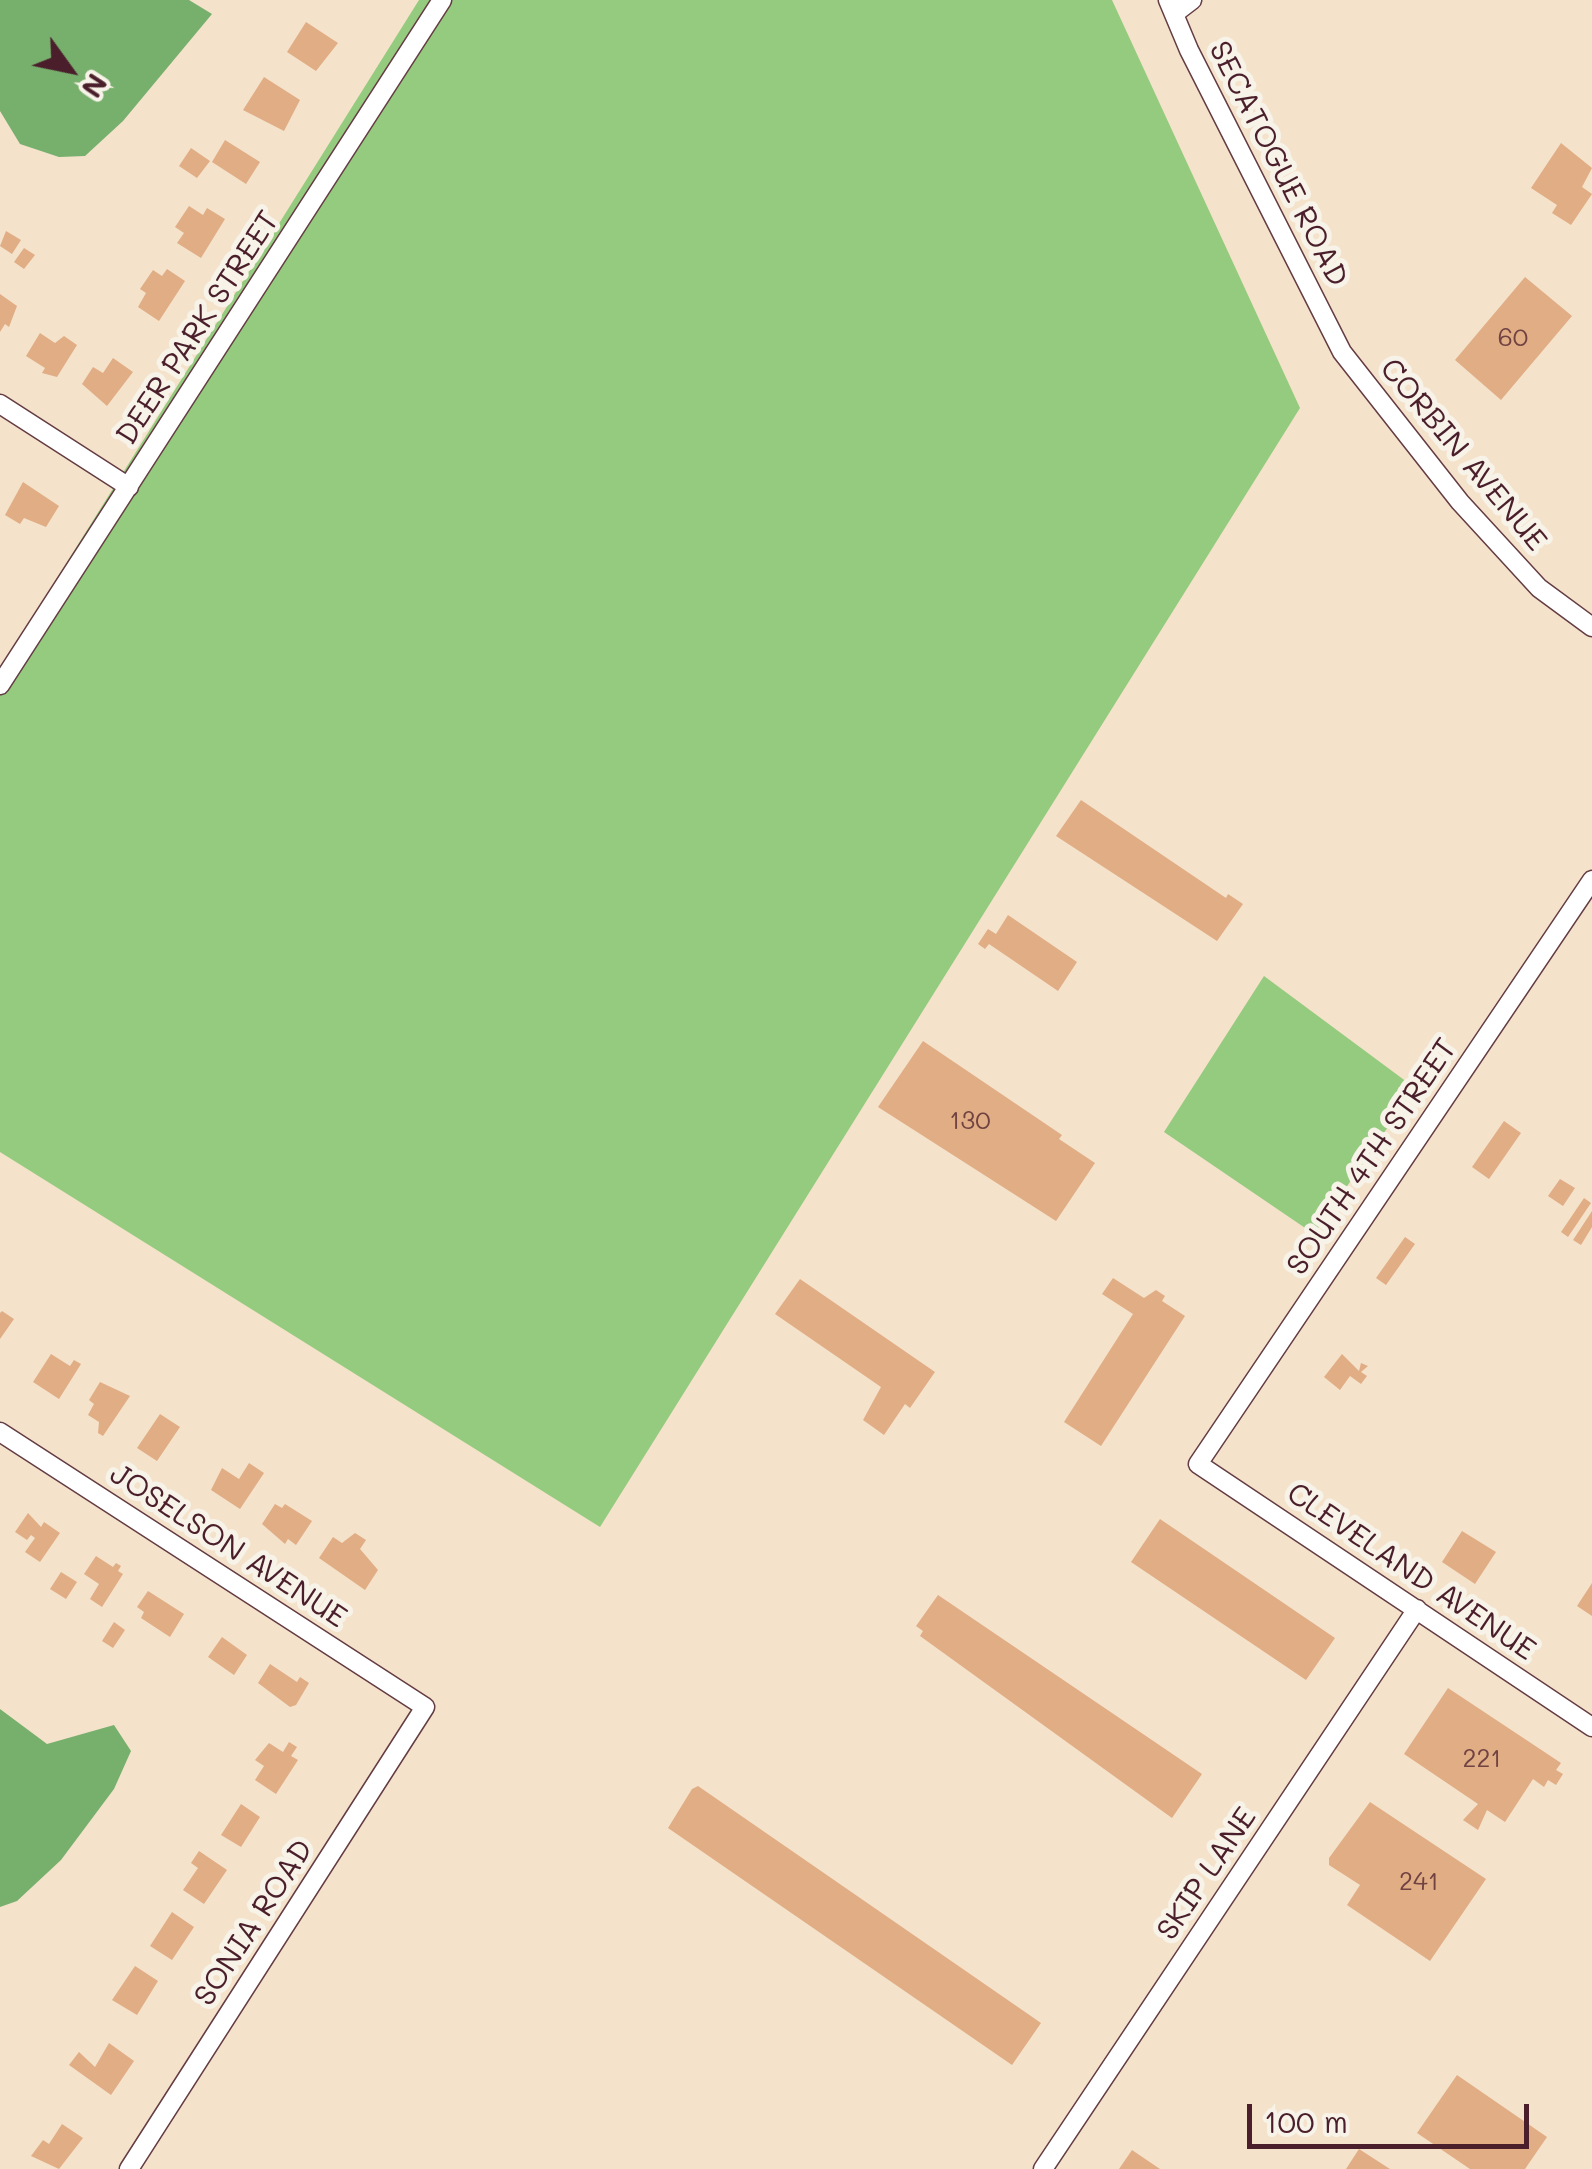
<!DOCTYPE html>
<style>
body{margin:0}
#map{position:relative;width:1592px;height:2169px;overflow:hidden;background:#f4e2cb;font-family:Mali,sans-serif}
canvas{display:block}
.north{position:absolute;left:20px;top:20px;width:100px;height:100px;-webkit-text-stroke:8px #f7f3e8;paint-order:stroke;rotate:123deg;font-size:28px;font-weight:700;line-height:40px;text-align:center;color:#4a1f2b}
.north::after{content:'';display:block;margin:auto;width:35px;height:45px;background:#4a1f2b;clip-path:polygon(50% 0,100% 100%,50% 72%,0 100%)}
.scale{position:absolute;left:1247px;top:2104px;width:282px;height:45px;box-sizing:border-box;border:5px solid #4a1f2b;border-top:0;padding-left:12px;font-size:30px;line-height:35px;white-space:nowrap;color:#4a1f2b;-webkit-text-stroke:8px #f7f3e8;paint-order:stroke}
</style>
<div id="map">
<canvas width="1592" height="2169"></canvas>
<div class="north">N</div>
<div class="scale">100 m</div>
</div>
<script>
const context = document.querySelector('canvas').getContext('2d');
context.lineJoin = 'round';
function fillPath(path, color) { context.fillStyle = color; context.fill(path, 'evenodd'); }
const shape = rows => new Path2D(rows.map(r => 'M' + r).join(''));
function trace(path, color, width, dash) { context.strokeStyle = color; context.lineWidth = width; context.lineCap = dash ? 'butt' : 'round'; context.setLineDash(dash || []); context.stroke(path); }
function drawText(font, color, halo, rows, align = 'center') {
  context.font = font + ' Mali,sans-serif'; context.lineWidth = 10; context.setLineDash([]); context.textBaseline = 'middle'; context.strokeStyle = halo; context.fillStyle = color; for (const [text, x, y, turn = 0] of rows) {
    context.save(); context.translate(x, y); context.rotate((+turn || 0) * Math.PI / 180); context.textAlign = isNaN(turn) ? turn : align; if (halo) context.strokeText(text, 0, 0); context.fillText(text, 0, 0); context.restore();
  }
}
const green = shape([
 [419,0,1112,0,1300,408,600,1527,0,1152,0,669],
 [1264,976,1415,1088,1314,1234,1164,1132]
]);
const forest = shape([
 [0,0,189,0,212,14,123,121,85,156,59,157,20,144,0,111],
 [0,1709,47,1744,114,1725,131,1751,114,1789,61,1860,17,1901,0,1907]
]);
const building = shape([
 [306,22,338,43,316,71,287,52],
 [264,77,300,100,284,131,243,110],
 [225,140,260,162,246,184,212,162],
 [1561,143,1592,168,1582,187,1592,194,1571,225,1552,213,1557,205,1531,188],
 [191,148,210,161,197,178,179,166],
 [189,206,203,215,207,208,225,219,201,258,177,243,184,233,175,227],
 [6,231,21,240,12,254,0,246],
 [24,248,35,255,24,269,14,262],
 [167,269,185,281,159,321,138,307,146,293,140,289,153,270,162,276],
 [1525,277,1572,316,1501,400,1455,360],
 [0,294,17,306,9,327,5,324,0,332],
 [40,333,55,343,64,336,77,345,57,377,42,373,45,368,26,356],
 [113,358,133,372,107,406,82,384,93,367,103,373],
 [23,482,59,506,46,527,24,518,20,524,5,515],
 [1081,800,1226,898,1228,894,1243,904,1217,941,1056,836],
 [1008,915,1077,962,1058,991,989,944,985,949,978,944,988,929,996,934],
 [923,1041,1062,1135,1059,1139,1095,1163,1056,1221,878,1107],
 [1504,1121,1521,1133,1489,1179,1472,1167],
 [1560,1179,1575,1188,1563,1206,1548,1196],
 [1584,1198,1591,1203,1568,1237,1561,1232],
 [1592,1211,1592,1227,1581,1245,1573,1240],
 [1405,1237,1415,1244,1386,1285,1376,1278],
 [1113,1278,1144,1298,1156,1290,1165,1296,1162,1301,1185,1316,1101,1446,1064,1422,1133,1314,1102,1294],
 [800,1279,935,1372,910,1408,905,1404,884,1435,863,1420,881,1387,775,1314],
 [2,1311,14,1319,0,1339,0,1313],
 [51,1354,70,1366,74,1360,81,1364,59,1399,33,1382],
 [1342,1354,1359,1371,1361,1363,1368,1366,1361,1372,1367,1376,1361,1384,1350,1376,1340,1390,1324,1377],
 [100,1382,130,1396,103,1436,98,1433,99,1422,88,1415,94,1404,89,1400],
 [160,1414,180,1427,157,1461,137,1448],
 [249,1463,264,1473,240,1509,211,1490,222,1468,239,1479],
 [275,1504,282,1508,285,1504,312,1521,296,1545,288,1539,285,1544,262,1524],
 [28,1513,41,1527,44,1522,60,1533,40,1562,25,1552,35,1538,31,1535,27,1540,15,1532],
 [1160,1519,1335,1638,1306,1680,1131,1562],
 [1462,1531,1496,1552,1475,1584,1442,1562],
 [355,1533,366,1540,360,1549,378,1570,365,1590,319,1558,333,1537,342,1543],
 [96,1556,113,1567,116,1563,121,1566,118,1571,123,1574,102,1607,90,1599,99,1584,84,1574],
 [61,1572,77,1582,66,1599,50,1589],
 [1592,1583,1592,1616,1577,1606],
 [148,1591,184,1614,170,1637,141,1618,144,1612,137,1607],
 [938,1595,1202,1774,1172,1818,920,1636,923,1631,916,1626],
 [114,1622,125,1630,113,1648,102,1641],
 [222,1637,247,1655,234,1675,208,1657],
 [270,1664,297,1682,300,1677,309,1683,296,1705,290,1707,258,1683],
 [1448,1688,1561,1763,1556,1770,1563,1774,1556,1785,1548,1780,1544,1787,1533,1779,1505,1822,1487,1810,1478,1830,1463,1820,1478,1804,1404,1754],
 [289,1742,297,1747,291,1756,298,1760,276,1794,255,1780,264,1766,255,1760,269,1743,283,1752],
 [698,1786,1041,2023,1012,2065,668,1828,692,1789],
 [1370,1802,1486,1879,1430,1961,1347,1905,1360,1885,1329,1865,1329,1858],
 [241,1804,260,1817,241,1847,221,1835],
 [199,1851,227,1870,204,1904,183,1890,198,1868,191,1863],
 [172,1912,194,1927,172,1960,150,1946],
 [135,1966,158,1981,137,2015,112,2000],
 [109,2043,134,2061,111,2095,69,2065,79,2052,95,2067],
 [1457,2075,1547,2137,1525,2169,1470,2169,1417,2133],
 [62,2124,83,2138,59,2169,31,2156,43,2140,49,2144],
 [1359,2149,1390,2169,1346,2169],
 [1132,2150,1160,2169,1119,2169]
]);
const minor = shape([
 [1168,0,1189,50,1342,352,1460,502,1539,588,1592,627],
 [1175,13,1192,0],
 [0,404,129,487],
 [0,685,442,0],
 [1592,880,1198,1464,1592,1727],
 [0,1432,425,1707,129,2169],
 [1043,2169,1417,1609]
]);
const numberNames = [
 ["60",1513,338],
 ["130",970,1121],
 ["221",1482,1759],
 ["241",1419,1882]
];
const streetNames = [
 ["SECATOGUE ROAD",1278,164,63],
 ["DEER PARK STREET",198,328,-57],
 ["CORBIN AVENUE",1463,455,50],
 ["SOUTH 4TH STREET",1372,1157,-56],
 ["JOSELSON AVENUE",228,1546,33],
 ["CLEVELAND AVENUE",1411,1572,34],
 ["SKIP LANE",1207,1874,-56],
 ["SONIA ROAD",254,1923,-57]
];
fillPath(green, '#94cb7e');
fillPath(forest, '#77af6d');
fillPath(building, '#e1ad85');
trace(minor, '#643c43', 21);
trace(minor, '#fff', 18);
drawText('25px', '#704242', null, numberNames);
drawText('30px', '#4a1f2b', '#f7f3e8', streetNames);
</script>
